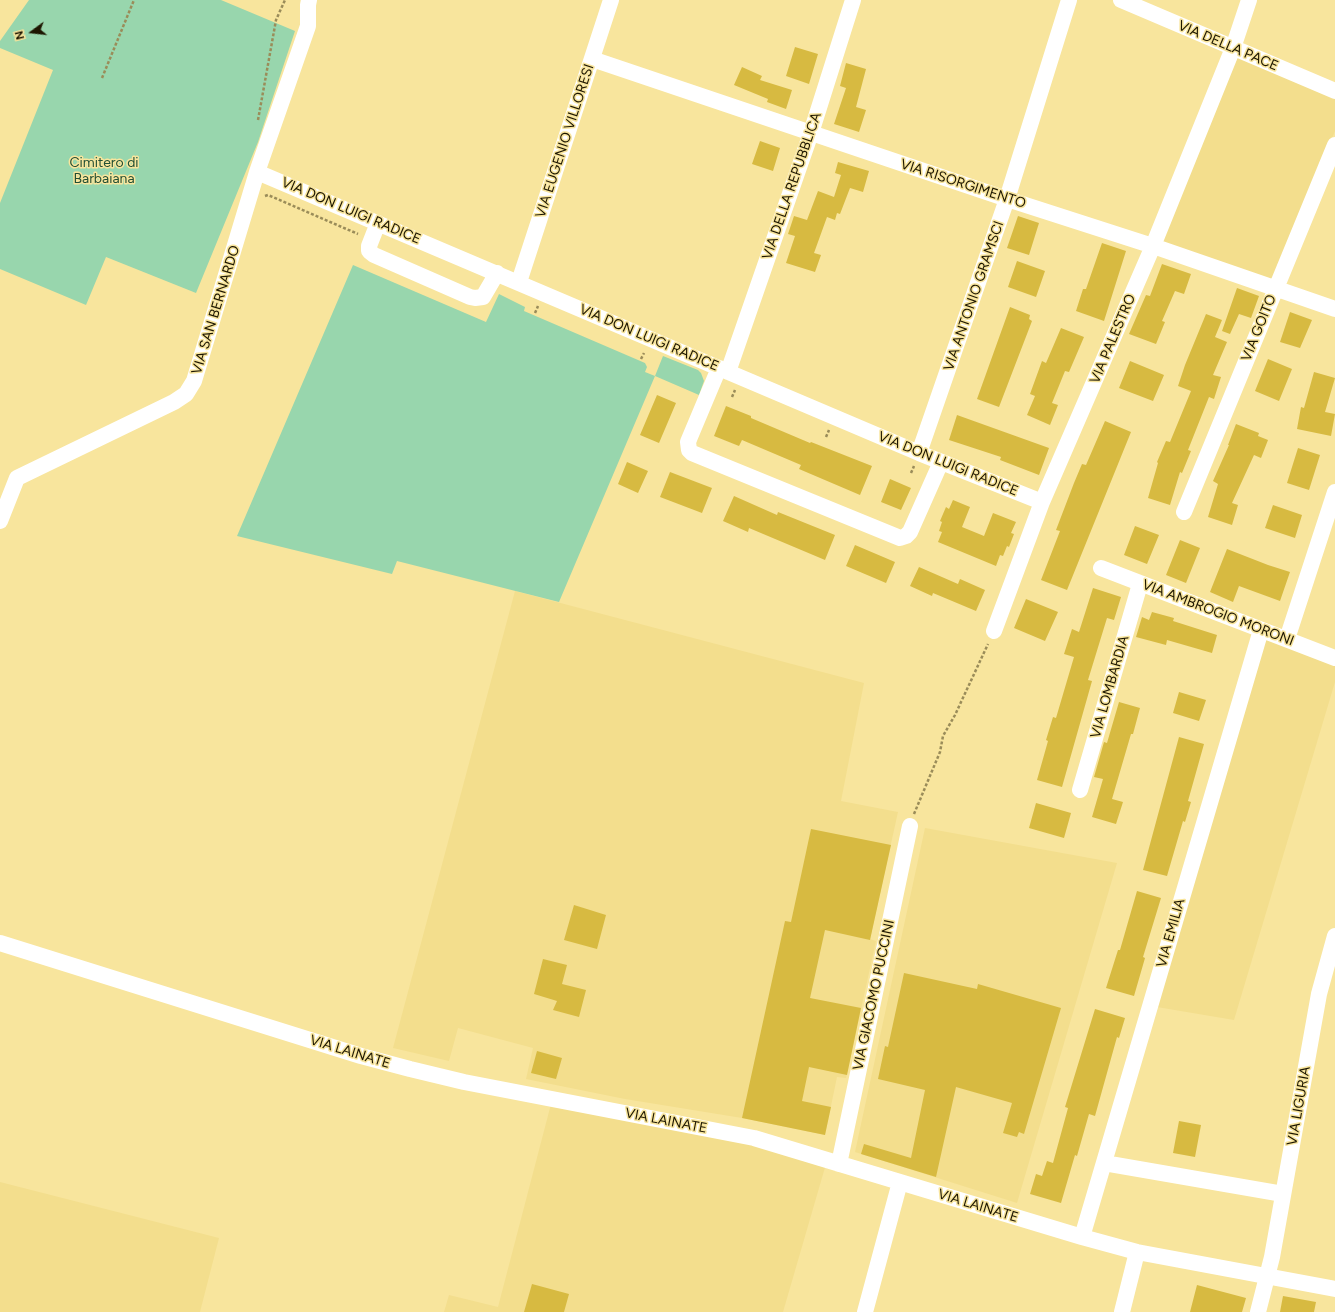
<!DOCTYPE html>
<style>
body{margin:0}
#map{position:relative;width:1335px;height:1312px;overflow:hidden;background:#f8e59d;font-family:Figtree,sans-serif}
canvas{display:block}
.north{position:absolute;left:12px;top:12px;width:40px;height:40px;-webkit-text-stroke:3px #f8e59d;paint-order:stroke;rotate:255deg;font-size:11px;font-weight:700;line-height:16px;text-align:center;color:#1d1600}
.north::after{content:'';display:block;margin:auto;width:14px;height:18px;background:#1d1600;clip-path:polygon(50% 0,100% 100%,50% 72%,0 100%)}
</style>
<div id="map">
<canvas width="1335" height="1312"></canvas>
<div class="north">N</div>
</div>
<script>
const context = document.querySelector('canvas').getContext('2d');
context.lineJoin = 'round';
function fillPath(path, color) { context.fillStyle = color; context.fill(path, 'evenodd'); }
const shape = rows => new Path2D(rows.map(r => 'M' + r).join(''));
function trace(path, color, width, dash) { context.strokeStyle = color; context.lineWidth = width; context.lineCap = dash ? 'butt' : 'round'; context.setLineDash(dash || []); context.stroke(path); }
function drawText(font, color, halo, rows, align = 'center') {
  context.font = font + ' Figtree,sans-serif'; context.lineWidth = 3; context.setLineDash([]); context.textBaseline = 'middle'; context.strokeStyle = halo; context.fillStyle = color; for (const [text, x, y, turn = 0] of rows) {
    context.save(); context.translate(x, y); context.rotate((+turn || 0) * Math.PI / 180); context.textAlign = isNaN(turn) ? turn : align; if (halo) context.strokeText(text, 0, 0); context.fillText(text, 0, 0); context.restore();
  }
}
const built = shape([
 [1236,54,1335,96,1335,131,1273,283,1158,243],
 [515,591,864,683,841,801,898,812,870,939,876,941,846,1078,837,1077,825,1135,742,1118,625,1099,526,1079,533,1048,458,1028,449,1061,393,1048],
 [1262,631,1335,660,1335,682,1234,1020,1151,1006],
 [925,828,1117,863,1017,1203,855,1152],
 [551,1104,753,1142,826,1164,783,1312,444,1312,449,1295,498,1307],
 [0,1182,219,1238,200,1312,0,1312]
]);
const green = shape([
 [29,0,221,0,295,31,258,142,196,293,106,257,86,305,0,269,0,203,53,70,0,48,0,41],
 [353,265,486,322,499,294,525,307,524,311,645,363,647,367,645,372,655,376,663,356,698,370,701,373,704,381,699,395,655,376,559,602,397,561,392,574,237,536]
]);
const building = shape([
 [795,47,818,54,809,84,786,76],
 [846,63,866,69,856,107,866,110,859,132,834,124,846,88,840,86],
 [742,67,762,76,760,80,792,90,786,109,767,102,768,99,734,85],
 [760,141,780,148,773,171,752,164],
 [838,162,869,171,863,192,850,188,840,214,837,213,835,220,827,217,814,253,821,255,815,272,786,263,795,236,788,234,794,216,807,220,818,191,834,197,841,175,835,173],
 [1018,216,1039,223,1029,255,1007,248],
 [1102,243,1126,251,1104,321,1076,311,1083,289,1086,289],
 [1017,261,1045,271,1036,297,1008,287],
 [1162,264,1191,274,1184,294,1175,291,1162,321,1165,322,1156,344,1129,334,1146,295,1150,296],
 [1237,288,1259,296,1251,318,1239,314,1230,334,1222,331],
 [1010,307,1030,315,1029,319,1032,321,999,407,977,399],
 [1290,312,1312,320,1300,348,1280,342],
 [1206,314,1222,320,1215,337,1227,342,1213,375,1221,377,1214,399,1209,397,1188,450,1191,451,1182,473,1180,472,1170,505,1148,498,1158,463,1157,462,1166,441,1170,442,1191,391,1178,386,1185,365],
 [1061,328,1084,337,1069,372,1065,371,1052,403,1058,405,1050,425,1027,415,1035,396,1030,394,1042,361,1046,363],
 [1268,359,1292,369,1279,401,1255,391],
 [1130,361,1164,375,1153,401,1119,388],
 [1314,372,1335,378,1325,412,1335,414,1331,436,1297,429,1301,407,1304,408],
 [657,395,676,403,659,443,640,435],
 [726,406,751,416,751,418,810,443,811,442,872,466,860,495,799,469,801,465,742,440,739,446,714,436],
 [957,415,1049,448,1039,475,1000,460,1001,457,949,440],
 [1105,421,1131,432,1067,590,1041,580,1060,531,1056,530,1074,483,1082,464,1086,465],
 [1236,424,1259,433,1258,436,1268,440,1261,458,1254,455,1232,503,1238,505,1232,525,1208,517,1218,484,1213,481,1229,445,1228,445],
 [1298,448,1320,455,1309,490,1287,483],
 [627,462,648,471,638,493,618,484],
 [670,472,712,488,702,513,660,497],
 [890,479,911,488,901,510,881,502],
 [734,496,777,515,778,512,835,535,825,560,749,528,748,532,723,521],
 [953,500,970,507,962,527,984,536,993,513,1016,522,1011,533,1014,534,1009,547,1007,546,1003,556,1000,555,996,566,938,542,942,532,939,531,942,522,940,521,946,507,949,509],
 [1273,505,1302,515,1295,538,1265,528],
 [1135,526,1159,535,1147,564,1124,555],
 [1180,540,1200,548,1186,583,1166,575],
 [855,545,895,562,886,583,846,566],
 [1227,549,1268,565,1290,572,1280,601,1239,586,1233,602,1210,592],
 [919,567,958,584,960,579,985,590,976,611,933,593,932,596,910,586],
 [1093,588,1121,597,1114,620,1107,618,1088,680,1092,681,1062,787,1037,780,1048,741,1046,740,1053,717,1056,718,1074,657,1064,654,1072,629,1079,632],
 [1026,599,1058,612,1045,641,1014,628],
 [1152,612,1174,618,1173,621,1217,635,1212,653,1167,640,1166,645,1136,637,1142,617,1149,620],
 [1179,692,1206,700,1199,721,1173,713],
 [1119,702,1140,708,1133,734,1131,734,1112,799,1123,802,1116,824,1092,817,1103,779,1094,777,1104,742,1107,743],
 [1179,737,1204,744,1188,801,1191,802,1185,822,1183,821,1167,876,1143,870],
 [1036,803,1071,813,1064,838,1029,828],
 [811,829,891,845,870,940,825,930,810,998,861,1008,847,1075,809,1067,802,1101,831,1107,825,1135,742,1118,785,921,791,922],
 [1137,891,1161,898,1143,957,1145,958,1134,996,1106,988,1118,950,1120,950],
 [574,905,606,915,597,949,564,940],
 [543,959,567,965,562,984,586,990,579,1017,553,1010,557,1001,534,994],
 [904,973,977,989,978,984,1061,1008,1024,1134,1019,1132,1017,1137,1003,1133,1012,1103,956,1087,936,1177,861,1154,864,1144,911,1158,925,1090,878,1079,885,1046,888,1047],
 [1095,1009,1125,1018,1119,1038,1117,1037,1095,1116,1089,1114,1077,1156,1075,1155,1061,1203,1030,1194,1036,1174,1042,1176,1047,1161,1053,1163,1068,1108,1065,1107],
 [537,1051,562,1058,556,1079,531,1073],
 [1179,1121,1201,1125,1195,1157,1173,1153],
 [532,1284,569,1294,564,1312,524,1312],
 [1197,1285,1246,1298,1242,1312,1190,1312],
 [1283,1296,1316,1302,1314,1312,1280,1312]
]);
const path = shape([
 [102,78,134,0],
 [258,120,276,20,285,0],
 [265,196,268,195,358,234],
 [535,313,538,306],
 [641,359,644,353],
 [732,397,735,390],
 [826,437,829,430],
 [911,473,914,466],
 [914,814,940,752,943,736,955,715,988,644]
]);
const minor = shape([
 [1121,0,1335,91],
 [592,59,1007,199,1153,246,1335,309],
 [257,172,919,453,1042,502],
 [378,223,369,246,369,251,374,255,470,297,475,298,483,297,497,273],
 [519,282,611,0],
 [719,368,690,437,688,442,689,450,692,453,900,538,906,536,910,532,941,462],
 [728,372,811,133,853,0],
 [919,453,1007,199,1069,0],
 [1184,512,1335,145],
 [0,521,17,478,174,402,186,394,194,381,257,172,308,26,308,5,309,0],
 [1101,568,1335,658],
 [994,631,1042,502,1153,246,1233,48,1249,0],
 [1287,639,1335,492],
 [1080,790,1140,584],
 [0,943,361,1056,410,1069,464,1082,754,1138,1082,1237,1137,1252,1335,1289],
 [1104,1163,1283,1194],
 [839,1164,910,826],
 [1082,1237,1261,630],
 [865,1312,900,1182],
 [1122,1312,1137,1252],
 [1258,1312,1272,1257,1319,994,1335,936]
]);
const streetNames = [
 ["VIA DELLA PACE",1228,46,23],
 ["VIA EUGENIO VILLORESI",565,141,-72],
 ["VIA RISORGIMENTO",963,184,18],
 ["VIA DELLA REPUBBLICA",792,186,-71],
 ["VIA DON LUIGI RADICE",351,211,23],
 ["VIA ANTONIO GRAMSCI",974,296,-71],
 ["VIA SAN BERNARDO",216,310,-73],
 ["VIA GOITO",1259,328,-68],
 ["VIA DON LUIGI RADICE",649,338,23],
 ["VIA PALESTRO",1113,339,-67],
 ["VIA DON LUIGI RADICE",948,464,22],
 ["VIA AMBROGIO MORONI",1218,613,21],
 ["VIA LOMBARDIA",1110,687,-74],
 ["VIA EMILIA",1171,933,-74],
 ["VIA GIACOMO PUCCINI",874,995,-78],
 ["VIA LAINATE",350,1052,17],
 ["VIA LIGURIA",1299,1106,-80],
 ["VIA LAINATE",666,1121,11],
 ["VIA LAINATE",978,1206,17]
];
const parkNames = [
 ["Cimitero di",104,163],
 ["Barbaiana",104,179]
];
fillPath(built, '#f3de8d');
fillPath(green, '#98d6ad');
fillPath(building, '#d7ba41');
trace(path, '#9a8c59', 2.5, [3, 2]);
trace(minor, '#fff', 16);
drawText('14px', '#1d1600', '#f8e59d', streetNames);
drawText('14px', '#214e33', '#f8e59d', parkNames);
</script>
